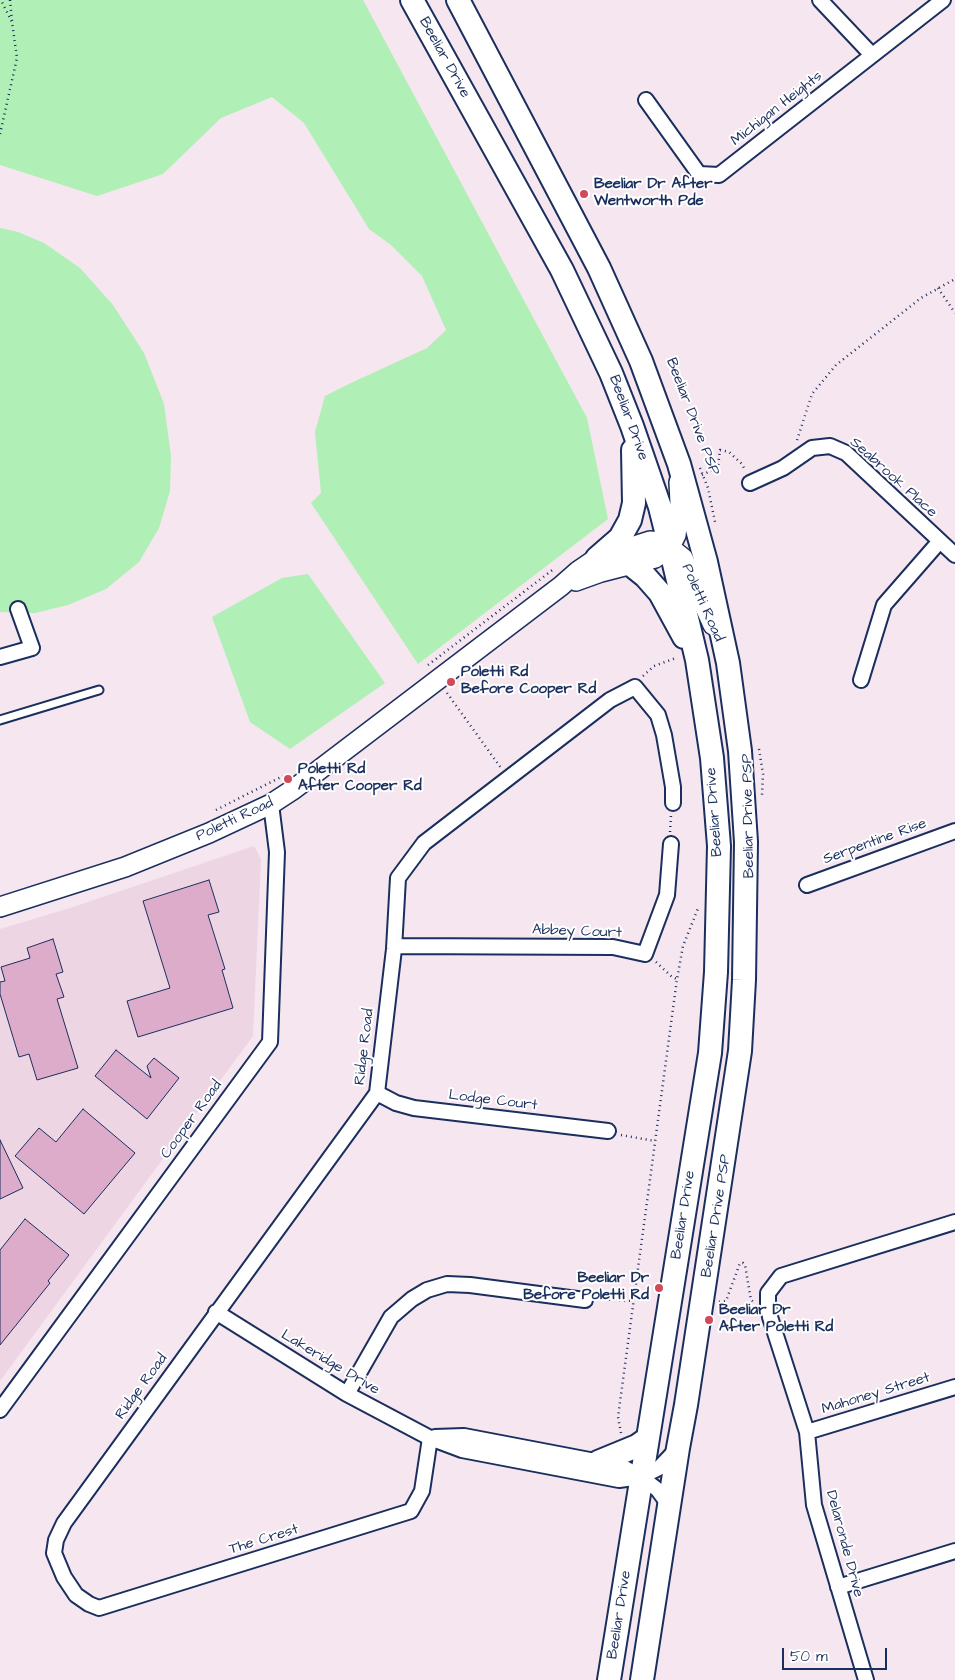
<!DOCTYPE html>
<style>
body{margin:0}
#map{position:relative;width:955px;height:1680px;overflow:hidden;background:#f5e6ef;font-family:"Architects Daughter",sans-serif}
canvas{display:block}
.scale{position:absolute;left:782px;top:1648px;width:105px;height:22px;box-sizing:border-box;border:2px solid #1b2f5e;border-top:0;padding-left:6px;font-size:15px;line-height:18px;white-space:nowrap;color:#1b2f5e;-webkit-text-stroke:4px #fff;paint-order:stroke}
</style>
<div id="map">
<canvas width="955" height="1680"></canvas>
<div class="scale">50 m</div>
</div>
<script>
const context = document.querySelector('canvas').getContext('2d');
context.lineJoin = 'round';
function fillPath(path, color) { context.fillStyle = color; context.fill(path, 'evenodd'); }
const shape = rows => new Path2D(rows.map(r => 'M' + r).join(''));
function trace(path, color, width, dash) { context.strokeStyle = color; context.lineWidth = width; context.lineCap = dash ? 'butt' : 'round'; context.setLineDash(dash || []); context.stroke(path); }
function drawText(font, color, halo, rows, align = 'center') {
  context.font = font + ' "Architects Daughter",sans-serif'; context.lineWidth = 4; context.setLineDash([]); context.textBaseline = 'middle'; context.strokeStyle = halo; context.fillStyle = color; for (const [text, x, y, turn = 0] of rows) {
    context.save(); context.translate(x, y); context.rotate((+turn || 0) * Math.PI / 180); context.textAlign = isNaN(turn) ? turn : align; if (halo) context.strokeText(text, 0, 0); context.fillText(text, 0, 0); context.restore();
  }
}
const built = shape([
 [254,846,261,859,253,1036,0,1381,0,929,70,908]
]);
const green = shape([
 [0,0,363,0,587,418,608,519,418,664,311,503,321,493,315,432,325,396,351,383,427,348,446,330,422,276,391,245,369,229,304,123,272,97,221,118,163,174,97,196,0,165],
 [0,228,18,232,44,243,80,268,113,305,144,353,164,404,171,456,170,491,159,528,139,562,106,589,68,605,35,613,0,612],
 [308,574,385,683,290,749,250,722,212,617,282,578]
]);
const building = shape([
 [209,880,219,912,208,915,225,969,222,970,233,1008,138,1037,127,1001,170,988,143,901,209,880],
 [53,939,63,972,56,974,64,997,57,999,78,1068,37,1080,29,1054,19,1057,0,994,0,982,5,981,1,967,30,958,27,948,53,939],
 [116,1050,151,1078,147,1066,154,1058,179,1078,147,1119,95,1076,116,1050],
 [83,1109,135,1153,84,1214,15,1156,39,1128,56,1142,83,1109],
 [0,1140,23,1188,0,1199,0,1140],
 [25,1219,69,1255,48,1281,50,1283,0,1345,0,1250,25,1219]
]);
const path = shape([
 [10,0,12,21],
 [0,134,17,58,12,22,1,0],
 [938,288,955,313],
 [797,440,812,394,836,365,921,298,955,279],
 [700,468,708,488,715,522],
 [702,475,718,467,720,450,729,452,742,464,745,470],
 [428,665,555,568],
 [643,676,654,666,676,658],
 [447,693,501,768],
 [759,749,763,774,762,795],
 [216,810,283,776],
 [670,832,671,815],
 [656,962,672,977,677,979],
 [621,1135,655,1141],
 [599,1299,634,1301],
 [719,1302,726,1301,740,1263,743,1263,745,1265,751,1300,755,1303],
 [621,1433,618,1417,677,979,683,946,699,906]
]);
const service = shape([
 [0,720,99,690]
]);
const minor = shape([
 [820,0,872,55],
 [646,100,699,174,719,175,943,0],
 [750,483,783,468,812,448,830,446,846,453,955,555],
 [0,657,32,648,18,609],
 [861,680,884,605,939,542],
 [807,885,955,831],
 [394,946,613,947,645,954,667,895,671,844],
 [377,1093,396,1103,414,1108,608,1131],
 [216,1312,347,1394,430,1438,462,1450,619,1480,641,1477,659,1468,677,1449],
 [347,1394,391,1317,412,1299,427,1290,447,1284,470,1285,585,1300],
 [0,1410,270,1042,277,852,271,804],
 [807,1432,955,1387],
 [435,1437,464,1436,621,1466,641,1477,658,1490,669,1505],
 [430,1438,422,1491,411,1511,99,1608,89,1604,76,1595,64,1577,54,1553,56,1540,64,1523,377,1093,394,949,398,878,424,843,610,700,635,687,658,715,664,735,673,787,673,803],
 [838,1587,955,1551],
 [866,1680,814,1505,807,1432,770,1317,768,1305,768,1293,781,1276,955,1222]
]);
const secondary = shape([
 [576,581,601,572,655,558,670,547,676,535,680,503,679,482],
 [0,907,125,867,209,833,271,804,294,789,561,586,578,571,597,558,650,541,663,542,683,558,713,625]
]);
const trunk = shape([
 [412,0,562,270,611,373,632,426,660,507,670,547,697,660,712,758,719,846,716,972,710,1053,609,1680],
 [458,0,599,268,641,361,679,464,706,562,728,663,740,751,746,842,744,980,740,1051,686,1405,678,1448,642,1680],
 [597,558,620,538,630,520,634,503,633,450],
 [630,564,645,576,660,593,684,637],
 [598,1462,637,1446,647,1439]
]);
const markers = [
 [584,194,5,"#d1495b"],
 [451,682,5,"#d1495b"],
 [288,779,5,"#d1495b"],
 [659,1288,5,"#d1495b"],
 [709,1320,5,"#d1495b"]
];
const streetNames = [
 ["Beeliar Drive",444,58,61],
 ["Michigan Heights",777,109,-38],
 ["Beeliar Drive PSP",692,417,69],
 ["Beeliar Drive",628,418,70],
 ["Seabrook Place",893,478,42],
 ["Poletti Road",702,603,66],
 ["Beeliar Drive",715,812,-94],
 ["Beeliar Drive PSP",749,816,-91],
 ["Poletti Road",235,820,-25],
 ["Serpentine Rise",875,842,-20],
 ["Abbey Court",577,932,2],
 ["Ridge Road",365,1047,-83],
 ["Lodge Court",493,1101,7],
 ["Cooper Road",192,1120,-54],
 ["Beeliar Drive",684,1215,-81],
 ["Beeliar Drive PSP",717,1216,-81],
 ["Lakeridge Drive",330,1363,31],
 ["Ridge Road",142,1387,-54],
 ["Mahoney Street",876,1394,-17],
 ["The Crest",264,1540,-17],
 ["Delaronde Drive",844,1544,75],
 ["Beeliar Drive",620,1615,-81]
];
const poiNames = [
 ["Beeliar Dr After",594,185],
 ["Wentworth Pde",594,202],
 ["Poletti Rd",461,673],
 ["Before Cooper Rd",461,690],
 ["Poletti Rd",298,770],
 ["After Cooper Rd",298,787],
 ["Beeliar Dr",649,1279,"right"],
 ["Before Poletti Rd",649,1296,"right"],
 ["Beeliar Dr",719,1311],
 ["After Poletti Rd",719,1328]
];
fillPath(built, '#eed5e4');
fillPath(green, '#b0efb6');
fillPath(building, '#deaccb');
trace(building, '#1b2f5e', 1);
trace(service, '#1b2f5e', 11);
trace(minor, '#1b2f5e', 18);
trace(secondary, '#1b2f5e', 22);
trace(trunk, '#1b2f5e', 26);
trace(path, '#1b2f5e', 2.5, [1, 4]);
trace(service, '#fff', 7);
trace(minor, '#fff', 14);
trace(secondary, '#fff', 19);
trace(trunk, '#fff', 22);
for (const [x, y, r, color] of markers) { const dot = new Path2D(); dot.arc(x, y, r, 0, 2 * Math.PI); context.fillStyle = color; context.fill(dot); trace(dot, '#fff', 2); }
drawText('15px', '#1b2f5e', '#fff', streetNames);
drawText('bold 15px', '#1b2f5e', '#fff', poiNames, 'left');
</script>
